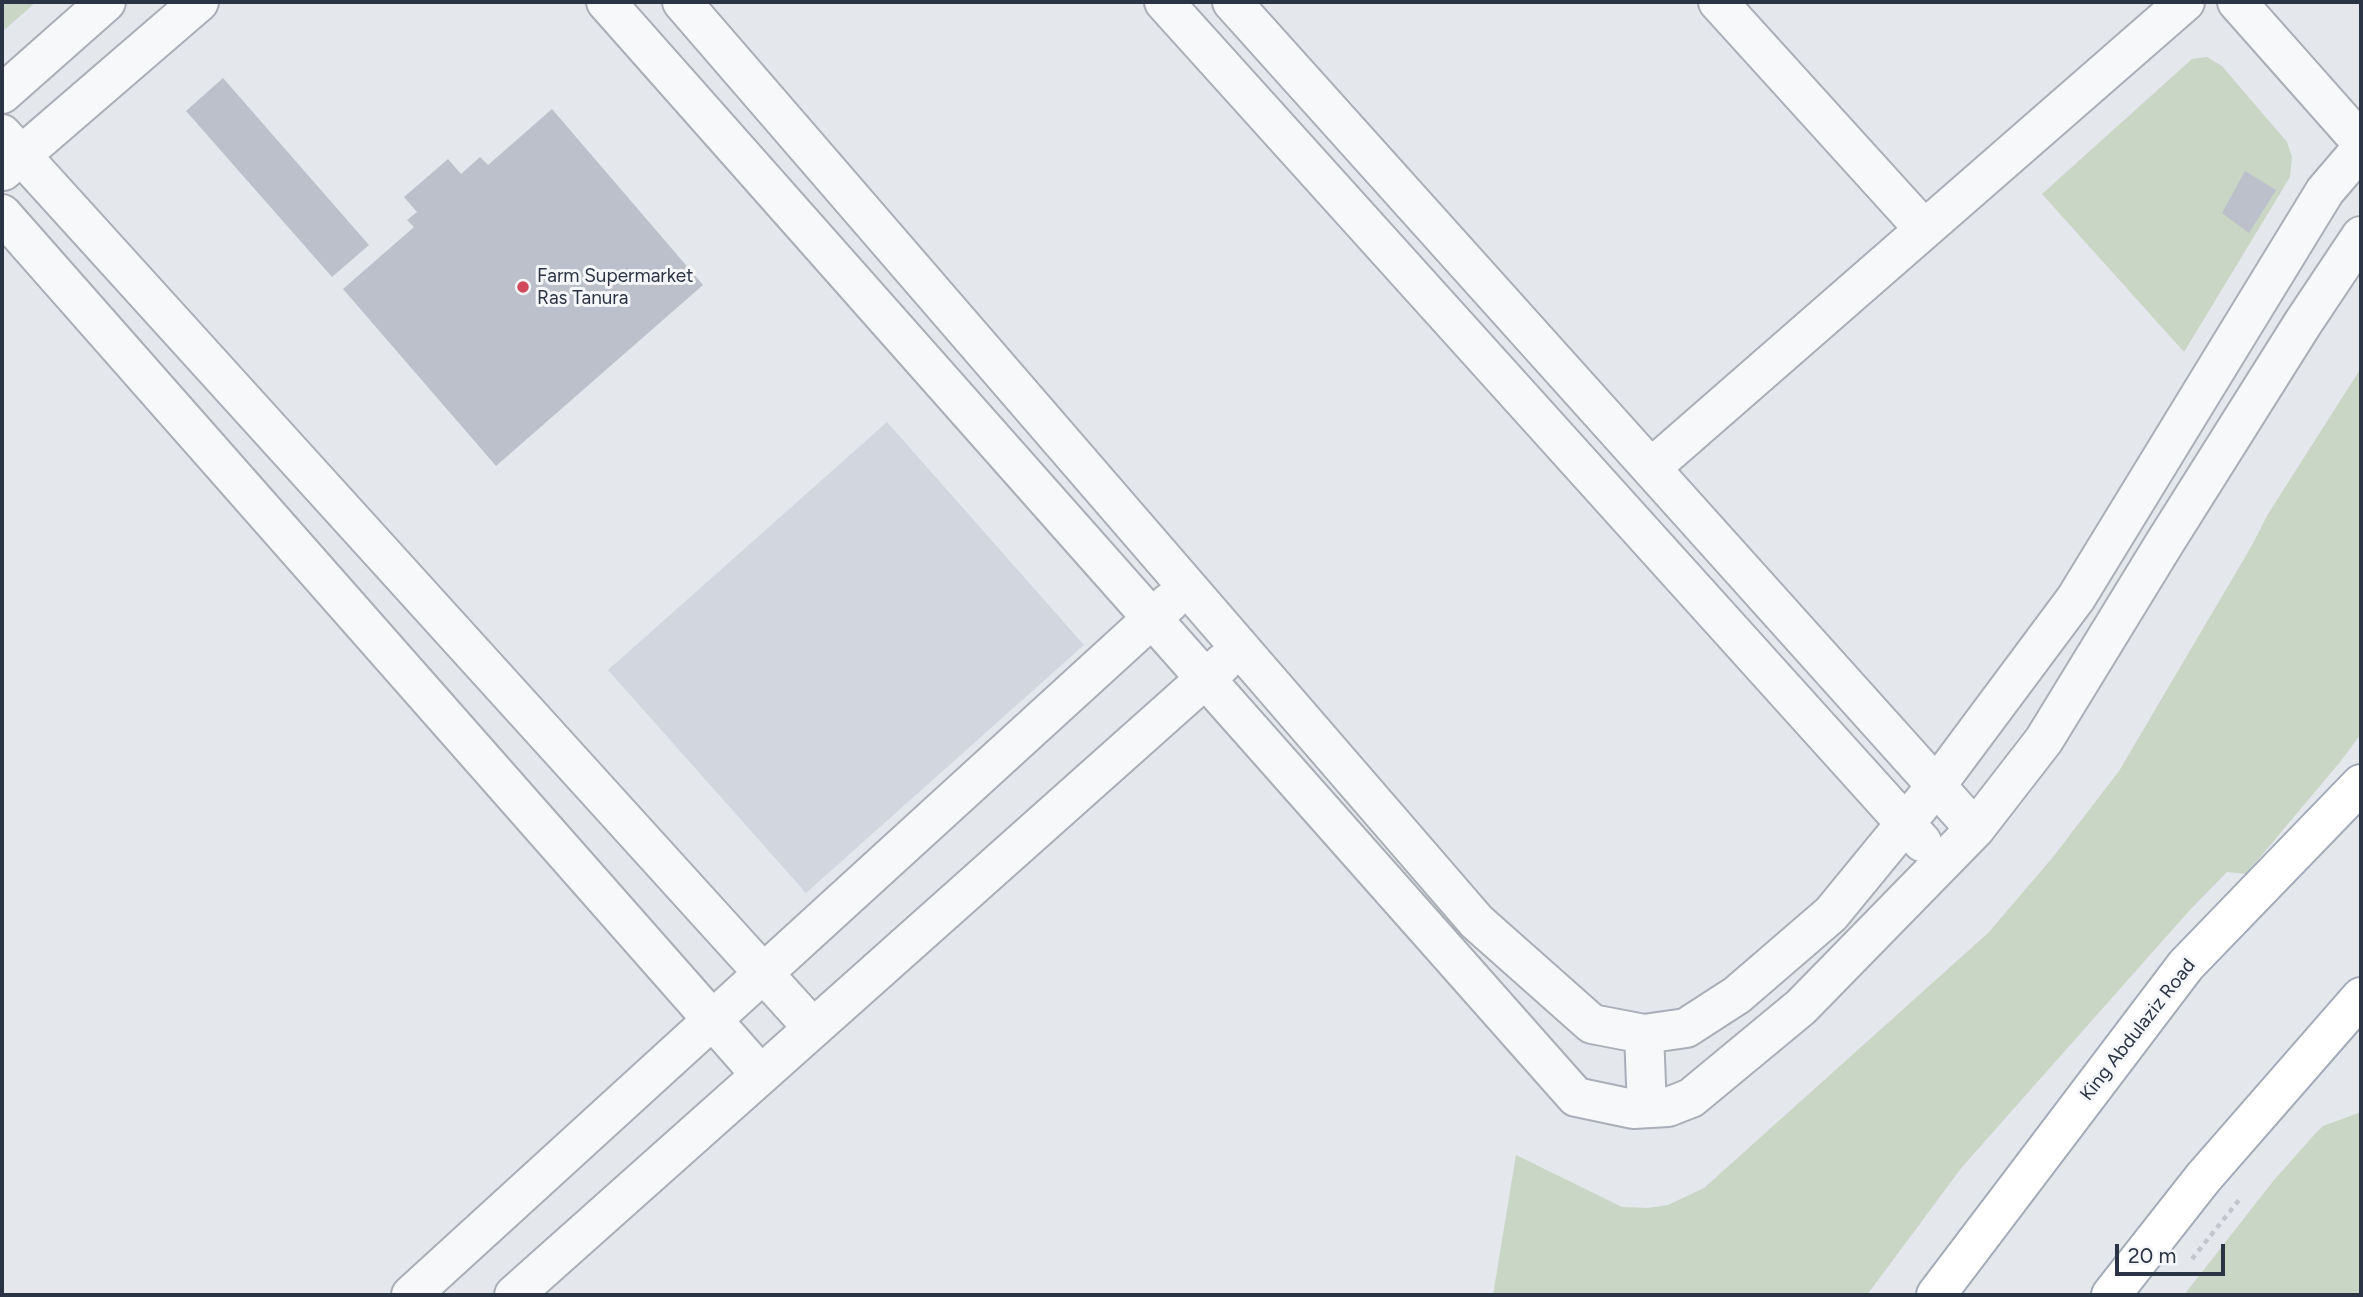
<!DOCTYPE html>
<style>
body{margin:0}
#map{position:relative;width:2363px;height:1297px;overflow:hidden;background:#e4e7ec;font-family:Figtree,sans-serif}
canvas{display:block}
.frame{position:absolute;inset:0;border:4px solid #2b3445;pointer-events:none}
.scale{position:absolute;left:2115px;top:1244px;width:110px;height:32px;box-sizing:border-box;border:4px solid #2b3445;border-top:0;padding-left:9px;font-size:21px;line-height:24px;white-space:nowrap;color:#2b3445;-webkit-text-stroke:5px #f4f6f9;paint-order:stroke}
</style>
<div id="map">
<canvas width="2363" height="1297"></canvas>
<div class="frame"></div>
<div class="scale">20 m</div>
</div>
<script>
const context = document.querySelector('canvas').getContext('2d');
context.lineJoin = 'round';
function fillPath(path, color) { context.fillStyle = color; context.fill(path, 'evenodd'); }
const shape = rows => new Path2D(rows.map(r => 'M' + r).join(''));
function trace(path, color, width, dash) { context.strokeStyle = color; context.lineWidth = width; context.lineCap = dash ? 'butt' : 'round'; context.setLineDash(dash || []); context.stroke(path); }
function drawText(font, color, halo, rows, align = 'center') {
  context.font = font + ' Figtree,sans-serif'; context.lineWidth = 6; context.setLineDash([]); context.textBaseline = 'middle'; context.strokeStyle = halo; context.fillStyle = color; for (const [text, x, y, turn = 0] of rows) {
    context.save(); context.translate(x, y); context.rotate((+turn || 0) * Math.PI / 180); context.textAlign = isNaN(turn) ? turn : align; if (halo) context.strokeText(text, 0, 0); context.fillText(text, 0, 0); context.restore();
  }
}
const built = shape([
 [887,422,1084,645,806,893,608,670]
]);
const green = shape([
 [2,2,36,2,2,32],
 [2207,57,2222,66,2287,142,2292,157,2290,177,2184,352,2042,194,2192,59],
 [2361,368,2361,734,2340,762,2246,874,2227,872,2189,911,1962,1167,1867,1295,1493,1295,1516,1155,1622,1207,1648,1208,1668,1205,1704,1188,1988,933,2053,857,2119,771,2251,547,2268,514],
 [2361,1112,2361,1295,2184,1295,2274,1180,2314,1135,2323,1126]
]);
const building = shape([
 [223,78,369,245,332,277,186,111],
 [552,109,703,285,496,466,343,289,414,227,407,220,417,212,404,197,448,159,461,174,480,157,488,165],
 [2245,171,2276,190,2249,233,2222,213]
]);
const path = shape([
 [2192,1259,2239,1200]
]);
const minor = shape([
 [606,2,1576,1097,1633,1109,1668,1107,1691,1098,1801,1007,1975,829,1232,2],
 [682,2,1477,922,1592,1024,1644,1034,1686,1028,1737,995,1831,914,1936,786,2076,598,2325,191,2361,149],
 [1164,2,1922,842],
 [1718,2,1924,229],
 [2237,2,2361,142],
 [2,94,106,2],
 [2,134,813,1028],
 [3,171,199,2],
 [2,214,761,1075],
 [1651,468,2185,2],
 [1975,829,2044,740,2164,544,2303,323,2361,236],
 [1644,1034,1647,1108],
 [411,1295,1170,602],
 [514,1295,1223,663]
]);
const major = shape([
 [1936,1295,2186,965,2361,784],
 [2111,1295,2203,1178,2361,997]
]);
const markers = [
 [523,287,7,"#d1495b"]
];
const poiNames = [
 ["Farm Supermarket",537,276],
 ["Ras Tanura",537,298]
];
const streetNames = [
 ["King Abdulaziz Road",2138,1030,-52]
];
fillPath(built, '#d2d6de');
fillPath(green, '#c9d6c5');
fillPath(building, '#bbc0ca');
trace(minor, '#a9aeb7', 42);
trace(major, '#a3abb8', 42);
trace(path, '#c2c5cb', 4.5, [5, 5]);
trace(minor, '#f7f8fa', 38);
trace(major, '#fff', 38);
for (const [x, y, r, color] of markers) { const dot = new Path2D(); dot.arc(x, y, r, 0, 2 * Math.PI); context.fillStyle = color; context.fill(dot); trace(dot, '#f4f6f9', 2.5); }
drawText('19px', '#2b3445', '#f4f6f9', poiNames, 'left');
drawText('19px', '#2b3445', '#f4f6f9', streetNames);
</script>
